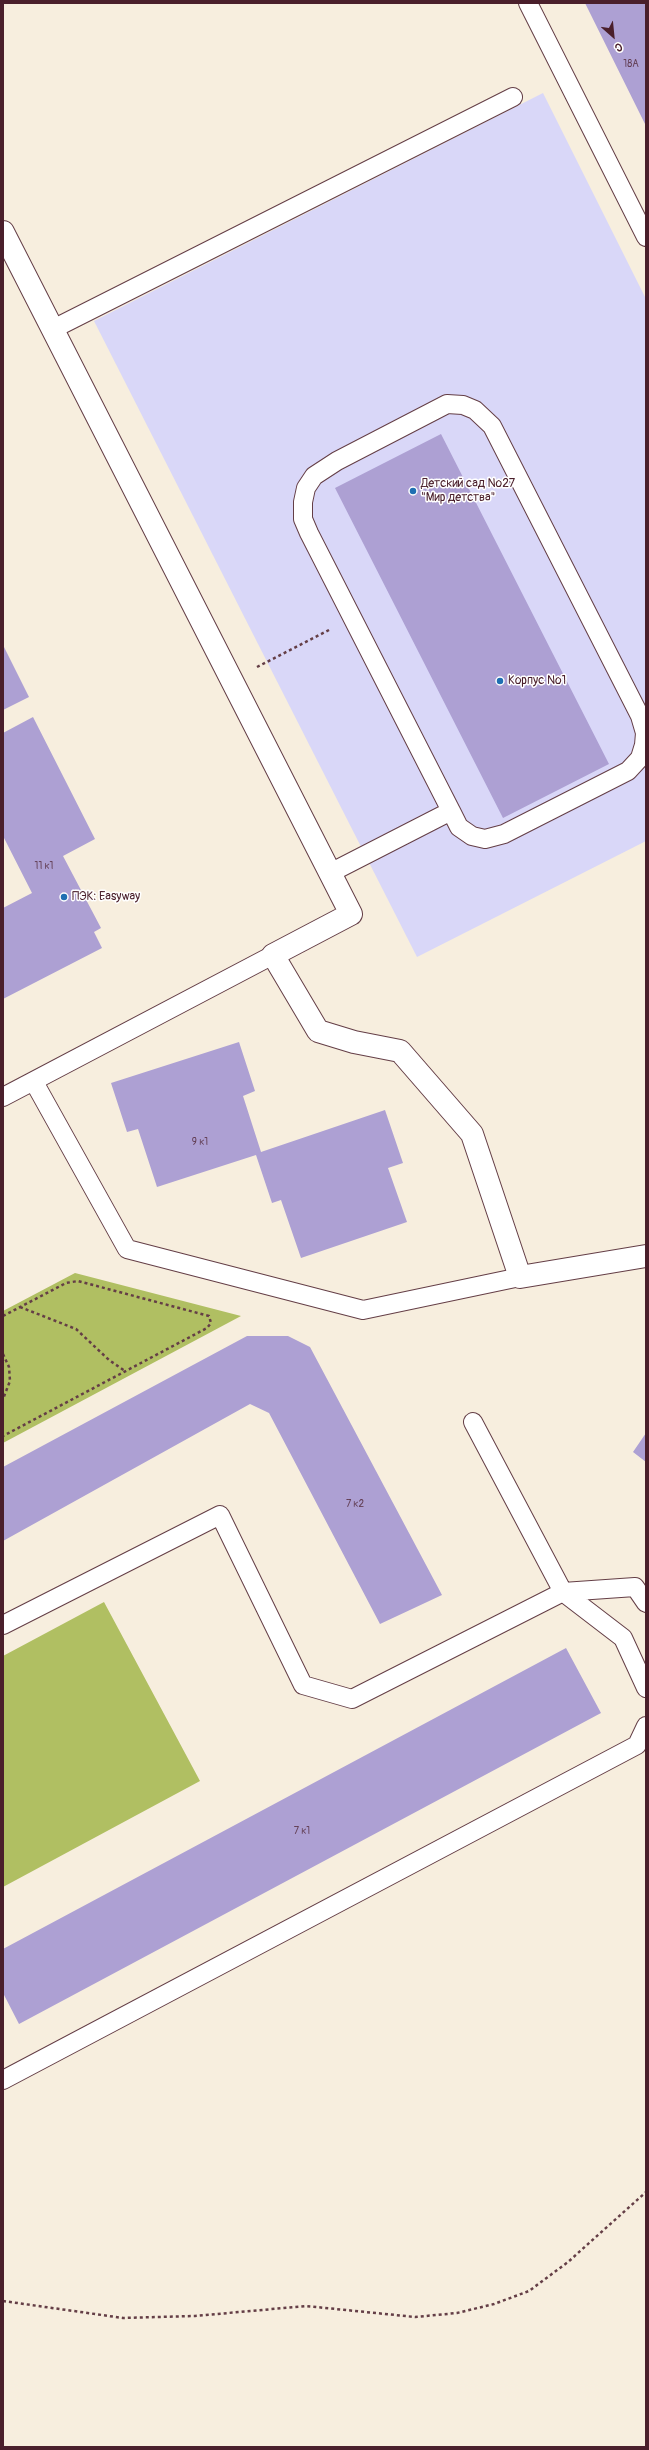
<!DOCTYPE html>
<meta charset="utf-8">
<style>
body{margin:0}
#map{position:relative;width:649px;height:2450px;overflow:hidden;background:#f7eede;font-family:Pangolin,sans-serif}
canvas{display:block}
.frame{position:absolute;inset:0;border:4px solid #4a1f2b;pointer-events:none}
.north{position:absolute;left:593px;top:16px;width:40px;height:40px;-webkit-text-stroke:3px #fff;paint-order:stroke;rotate:153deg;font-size:11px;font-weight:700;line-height:16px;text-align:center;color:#4a1f2b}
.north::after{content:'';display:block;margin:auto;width:14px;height:18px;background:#4a1f2b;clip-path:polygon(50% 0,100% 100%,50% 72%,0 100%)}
</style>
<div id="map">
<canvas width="649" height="2450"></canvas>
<div class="frame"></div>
<div class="north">С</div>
</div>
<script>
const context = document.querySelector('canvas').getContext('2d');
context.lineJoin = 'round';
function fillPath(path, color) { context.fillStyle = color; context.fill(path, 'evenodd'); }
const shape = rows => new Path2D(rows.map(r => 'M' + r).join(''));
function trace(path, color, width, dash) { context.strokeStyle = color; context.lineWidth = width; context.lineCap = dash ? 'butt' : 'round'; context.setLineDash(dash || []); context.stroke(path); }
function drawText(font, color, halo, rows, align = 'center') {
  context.font = font + ' Pangolin,sans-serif'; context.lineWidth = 3; context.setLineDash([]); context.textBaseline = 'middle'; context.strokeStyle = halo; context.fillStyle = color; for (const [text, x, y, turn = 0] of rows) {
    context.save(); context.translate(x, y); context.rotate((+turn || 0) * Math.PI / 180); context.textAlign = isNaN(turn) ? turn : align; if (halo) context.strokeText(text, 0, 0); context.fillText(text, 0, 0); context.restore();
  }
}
const built = shape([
 [543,93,646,299,646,841,417,957,94,321]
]);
const green = shape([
 [75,1273,241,1316,3,1443,3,1311],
 [104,1602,200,1781,3,1887,3,1656]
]);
const building = shape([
 [585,3,646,3,646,126],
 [441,434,609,764,503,818,335,488],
 [3,645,29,697,3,710],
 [33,717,95,839,63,856,101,928,94,932,102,948,3,999,3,908,32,893,3,836,3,733],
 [239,1042,255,1091,243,1096,261,1152,385,1110,403,1163,388,1168,407,1222,301,1258,281,1200,272,1203,256,1155,157,1187,138,1129,127,1132,111,1083],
 [247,1336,288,1336,310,1347,442,1595,380,1624,269,1413,250,1404,3,1541,3,1467],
 [646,1433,646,1462,633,1452],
 [566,1648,601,1713,19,2024,3,1993,3,1949]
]);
const path = shape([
 [257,667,329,630],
 [20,1307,76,1329,109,1360,125,1371],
 [3,1316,66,1283,78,1281,209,1316,211,1323,207,1328,3,1436],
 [3,1354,9,1367,10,1381,3,1399],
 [3,2301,123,2318,195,2316,306,2306,415,2317,457,2313,494,2304,529,2291,568,2262,646,2192]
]);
const service = shape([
 [528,3,646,237],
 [53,329,513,97],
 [330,873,451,811,309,533,303,519,303,502,306,488,314,476,337,461,447,404,463,405,475,410,492,426,640,716,645,733,644,745,640,758,628,771,504,834,485,839,472,836,459,827,451,811],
 [34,1082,127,1249,363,1310,520,1277],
 [3,1097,273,955],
 [473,1422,563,1592,635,1587,646,1603],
 [3,1625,220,1515,303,1685,352,1699,563,1592,623,1638,646,1688],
 [3,2080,637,1745,646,1726]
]);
const minor = shape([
 [3,232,351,914,273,955,318,1031,354,1042,400,1051,472,1134,520,1277,646,1256]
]);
const markers = [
 [413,491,4,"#1f6fb2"],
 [500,681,4,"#1f6fb2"],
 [64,897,4,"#1f6fb2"]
];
const numberNames = [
 ["18А",631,64],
 ["11 к1",44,866],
 ["9 к1",200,1142],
 ["7 к2",355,1504],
 ["7 к1",302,1831]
];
const poiNames = [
 ["Детский сад №27",421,484],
 ["\"Мир детства\"",421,498],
 ["Корпус №1",508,681],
 ["ПЭК: Easyway",72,897]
];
fillPath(built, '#d9d7f8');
fillPath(green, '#b0bf62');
fillPath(building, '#ada0d3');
trace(service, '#643e46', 20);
trace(minor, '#643e46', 24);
trace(path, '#643e46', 2.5, [3, 3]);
trace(service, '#fff', 18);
trace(minor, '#fff', 22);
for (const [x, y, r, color] of markers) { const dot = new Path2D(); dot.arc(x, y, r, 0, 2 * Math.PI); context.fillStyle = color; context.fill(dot); trace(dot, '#fff', 1.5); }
drawText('10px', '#633f55', null, numberNames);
drawText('12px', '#4a1f2b', '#fff', poiNames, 'left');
</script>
